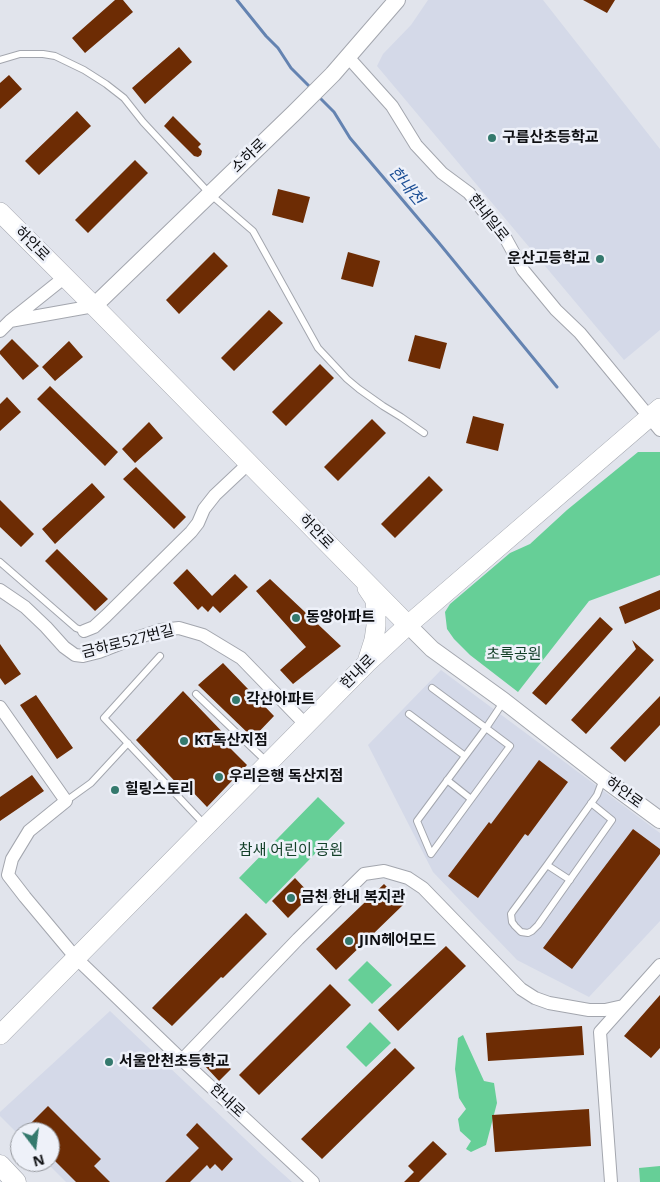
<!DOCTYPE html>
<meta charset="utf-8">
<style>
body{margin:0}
#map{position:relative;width:660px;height:1182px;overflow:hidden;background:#e1e4ec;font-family:"Open Sans",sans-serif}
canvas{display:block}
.north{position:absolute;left:10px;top:1122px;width:50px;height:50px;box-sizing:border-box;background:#eef1f9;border:1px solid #94979d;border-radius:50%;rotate:165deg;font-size:14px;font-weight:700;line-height:20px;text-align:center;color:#0e0f12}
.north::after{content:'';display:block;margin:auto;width:18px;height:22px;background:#34796d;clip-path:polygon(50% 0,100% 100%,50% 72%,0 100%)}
</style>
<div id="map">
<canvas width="660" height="1182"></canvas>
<div class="north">N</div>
</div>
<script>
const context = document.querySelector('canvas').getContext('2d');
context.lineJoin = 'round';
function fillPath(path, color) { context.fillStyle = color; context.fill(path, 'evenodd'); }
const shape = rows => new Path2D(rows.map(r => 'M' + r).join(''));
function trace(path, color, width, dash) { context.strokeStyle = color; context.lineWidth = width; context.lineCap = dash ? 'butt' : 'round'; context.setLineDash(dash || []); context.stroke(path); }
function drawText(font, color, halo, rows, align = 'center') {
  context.font = font + ' "Open Sans","Noto Sans KR",sans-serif'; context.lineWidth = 5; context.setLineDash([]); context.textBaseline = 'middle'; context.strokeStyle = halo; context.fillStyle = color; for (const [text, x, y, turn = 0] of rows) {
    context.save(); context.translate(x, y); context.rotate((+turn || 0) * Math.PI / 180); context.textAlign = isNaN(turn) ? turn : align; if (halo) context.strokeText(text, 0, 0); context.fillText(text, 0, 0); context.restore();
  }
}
const built = shape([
 [428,0,543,0,660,149,660,330,624,360,377,66,383,54,411,25],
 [441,670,660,833,660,921,589,997,517,960,433,872,368,745],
 [110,1011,264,1157,292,1182,66,1182,46,1162,50,1162,50,1132,20,1132,20,1136,0,1116,0,1112]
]);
const green = shape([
 [638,452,660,452,660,575,589,601,518,692,470,655,454,639,447,629,445,612,450,604,510,553,530,544,567,510],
 [318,797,345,823,266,904,239,878],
 [367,961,392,985,372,1004,348,980],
 [370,1022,391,1043,366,1067,346,1047],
 [463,1035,484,1081,494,1083,497,1103,486,1145,471,1152,466,1149,471,1141,460,1131,458,1119,466,1109,459,1098,455,1069,458,1038],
 [660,1166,660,1182,640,1182,639,1168]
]);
const stream = shape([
 [237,0,266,36,278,48,291,68,312,89],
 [318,96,334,112,350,138,439,243,557,387]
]);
const building = shape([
 [115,0,123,0,133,12,85,53,72,38],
 [583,0,615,0,607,13],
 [179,47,192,62,145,104,132,88],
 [9,75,22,89,0,109,0,83],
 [77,111,91,126,39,175,25,161],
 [173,116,201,144,198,147,202,151,201,155,198,157,194,156,164,126],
 [135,160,148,173,88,233,75,220],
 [278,189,310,197,303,223,272,215],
 [214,252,228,266,179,314,166,300],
 [348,252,380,261,373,287,341,279],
 [269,310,283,323,234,371,221,358],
 [415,335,447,343,440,369,408,361],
 [12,339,39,366,23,380,0,354,0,351],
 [69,341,83,357,55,381,42,367],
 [320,364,334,378,286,426,272,412],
 [50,386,118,452,105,466,37,399],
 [7,397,21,412,0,431,0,404],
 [473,416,504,424,498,451,466,443],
 [372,419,386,433,338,481,324,467],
 [149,422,163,438,135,463,122,449],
 [136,467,186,517,174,529,123,479],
 [429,476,443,490,395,538,381,524],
 [92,483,105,497,55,544,42,529],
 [0,500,34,534,21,547,0,527],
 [57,549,108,599,95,611,45,561],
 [187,569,212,596,235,574,248,587,220,613,213,606,208,612,202,606,198,610,173,583],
 [270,579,341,646,293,684,280,670,306,647,256,591],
 [660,590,660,609,625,624,619,607],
 [600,617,613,629,546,705,532,693],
 [632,640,654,660,586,734,571,720,636,649],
 [0,644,21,674,5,685,0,678],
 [223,663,274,716,253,738,198,685],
 [183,691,232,742,228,746,247,765,207,807,188,787,184,791,136,740],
 [36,695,73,748,57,759,20,705],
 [660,696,660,725,625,762,610,748],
 [539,760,568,782,528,836,525,834,478,898,448,876,489,822,491,824],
 [32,775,44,791,0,821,0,797],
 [633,829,660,849,660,854,572,969,543,948],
 [295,878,311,895,288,918,272,901],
 [384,884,404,904,336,970,316,949],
 [246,913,267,934,223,978,221,977,172,1026,152,1008],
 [446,946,466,966,398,1031,378,1010],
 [330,984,351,1005,259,1095,239,1075],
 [660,995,660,1048,651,1058,624,1036],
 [582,1026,584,1055,488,1061,486,1033],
 [395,1048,415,1068,322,1159,301,1139],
 [217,1055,231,1069,219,1081,205,1066],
 [48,1106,101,1159,94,1166,110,1182,76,1182,50,1156,50,1132,22,1132],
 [589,1109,591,1146,495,1152,492,1115],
 [197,1123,233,1159,222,1171,215,1164,210,1169,207,1165,190,1182,165,1182,199,1148,186,1135],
 [433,1141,447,1154,419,1182,404,1182,414,1172,408,1166]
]);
const service = shape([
 [0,60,20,54,43,54,55,56,84,70,106,84,124,98,143,122,210,194,253,231,318,348,347,379,359,389,383,406,401,417,424,433],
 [0,562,76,628,84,631],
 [160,656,104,718,205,825],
 [432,688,486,728,510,746,431,854,417,821,486,728,504,701],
 [196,694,267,762],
 [409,714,465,756],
 [447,780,471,799],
 [66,801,91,783,128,743],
 [591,803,612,820,538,925,532,931,528,933,521,932,515,926,512,922,511,914,513,911,547,865,597,795,603,779],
 [547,865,570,880]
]);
const minor = shape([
 [348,57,392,106,416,145,442,173,469,193,506,239,523,270,556,310,580,333,660,430],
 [10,321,94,306],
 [0,331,10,321,65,277],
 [0,590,25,607,46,627,64,647,75,655,83,656,99,652,130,640,161,630,179,628,203,635,241,658,306,725],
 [84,631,94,627,106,616,191,532,198,523,204,509,215,495,249,463],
 [0,707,66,801,29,831,12,859,8,875,25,897,76,958,182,1060,313,1182],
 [182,1060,298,939,364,874,384,871,408,878,423,888,521,989,535,998,549,1003,589,1010,605,1010,623,1006],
 [611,1182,600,1032,660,965]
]);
const tertiary = shape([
 [94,306,294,113,333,74,397,0],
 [408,625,432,649,504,701,603,778,660,820]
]);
const secondary = shape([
 [0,212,94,306,408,625],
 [367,662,374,640,376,626,376,612,375,600,367,588],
 [0,1035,367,663,408,625,660,408]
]);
const primary = shape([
 [0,1165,16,1182]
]);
const markers = [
 [492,138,5,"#34796d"],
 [600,259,5,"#34796d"],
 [296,618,5,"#34796d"],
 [236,700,5,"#34796d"],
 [184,741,5,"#34796d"],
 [219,777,5,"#34796d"],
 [115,790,5,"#34796d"],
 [291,898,5,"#34796d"],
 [349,941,5,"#34796d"],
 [109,1062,5,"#34796d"]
];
const poiNames = [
 ["구름산초등학교",502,138],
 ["운산고등학교",590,259,"right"],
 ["동양아파트",306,618],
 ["각산아파트",246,700],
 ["KT독산지점",194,741],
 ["우리은행 독산지점",229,777],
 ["힐링스토리",125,790],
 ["금천 한내 복지관",301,898],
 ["JIN헤어모드",359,941],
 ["서울안천초등학교",119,1062]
];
const streetNames = [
 ["소하로",249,156,-44],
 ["한내일로",488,218,52],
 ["하안로",32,244,45],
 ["하안로",316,532,46],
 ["금하로527번길",128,642,-14],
 ["한내로",358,672,-45],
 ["하안로",624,793,36],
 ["한내로",227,1101,43]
];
const parkNames = [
 ["초록공원",514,655],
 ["참새 어린이 공원",291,851]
];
const waterNames = [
 ["한내천",406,186,50]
];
fillPath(built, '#d4d9e8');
fillPath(green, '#66cf97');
trace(stream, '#6483b1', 3);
fillPath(building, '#6d2c04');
trace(service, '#a3a6ae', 8);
trace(minor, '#a3a6ae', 14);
trace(tertiary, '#a3a6ae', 18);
trace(secondary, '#a3a6ae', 20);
trace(primary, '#a3a6ae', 21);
trace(service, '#fff', 6);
trace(minor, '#fff', 12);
trace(tertiary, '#fff', 16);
trace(secondary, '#fff', 19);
trace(primary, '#fff', 20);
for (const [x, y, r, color] of markers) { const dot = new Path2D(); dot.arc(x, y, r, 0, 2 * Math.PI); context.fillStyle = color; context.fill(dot); trace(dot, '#eef1f9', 2); }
drawText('bold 15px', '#0e0f12', '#eef1f9', poiNames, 'left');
drawText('15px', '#0e0f12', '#eef1f9', streetNames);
drawText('15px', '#123f28', '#eef1f9', parkNames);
drawText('italic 16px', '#1b4e95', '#eef1f9', waterNames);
</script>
